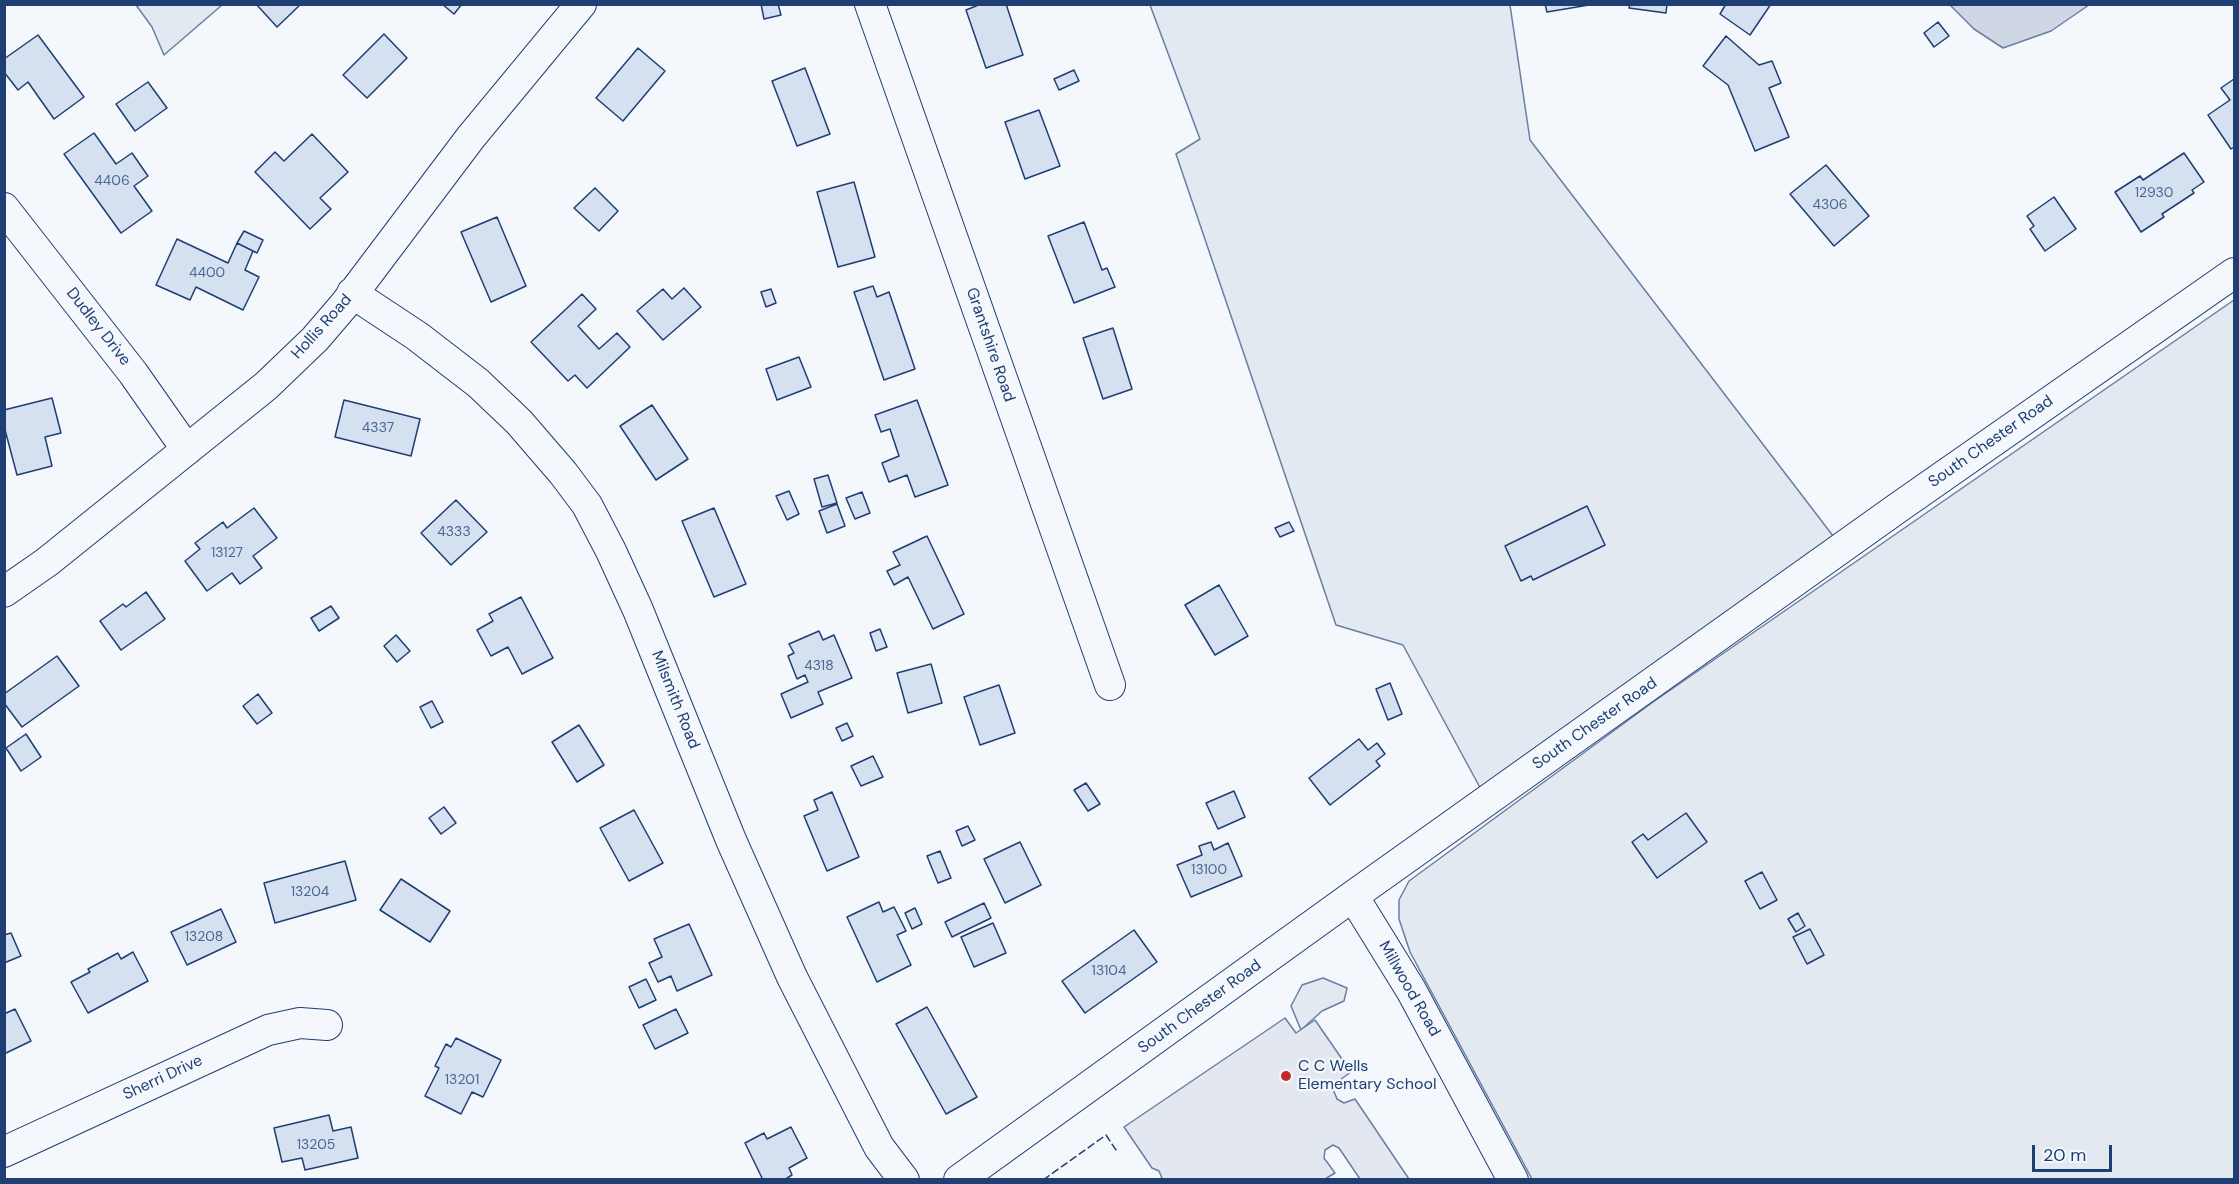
<!DOCTYPE html>
<style>
body{margin:0}
#map{position:relative;width:2239px;height:1184px;overflow:hidden;background:#f4f7fb;font-family:"DM Sans",sans-serif}
canvas{display:block}
.frame{position:absolute;inset:0;border:6px solid #1d3f73;pointer-events:none}
.scale{position:absolute;left:2032px;top:1145px;width:80px;height:27px;box-sizing:border-box;border:3px solid #1d3f73;border-top:0;padding-left:8px;font-size:18px;line-height:21px;white-space:nowrap;color:#1d3f73;-webkit-text-stroke:4px #f4f7fb;paint-order:stroke}
</style>
<div id="map">
<canvas width="2239" height="1184"></canvas>
<div class="frame"></div>
<div class="scale">20 m</div>
</div>
<script>
const context = document.querySelector('canvas').getContext('2d');
context.lineJoin = 'round';
function fillPath(path, color) { context.fillStyle = color; context.fill(path, 'evenodd'); }
const shape = rows => new Path2D(rows.map(r => 'M' + r).join(''));
function trace(path, color, width, dash) { context.strokeStyle = color; context.lineWidth = width; context.lineCap = dash ? 'butt' : 'round'; context.setLineDash(dash || []); context.stroke(path); }
function drawText(font, color, halo, rows, align = 'center') {
  context.font = font + ' "DM Sans",sans-serif'; context.lineWidth = 4.5; context.setLineDash([]); context.textBaseline = 'middle'; context.strokeStyle = halo; context.fillStyle = color; for (const [text, x, y, turn = 0] of rows) {
    context.save(); context.translate(x, y); context.rotate((+turn || 0) * Math.PI / 180); context.textAlign = isNaN(turn) ? turn : align; if (halo) context.strokeText(text, 0, 0); context.fillText(text, 0, 0); context.restore();
  }
}
const green = shape([
 [136,5,222,5,164,55,152,27,136,5],
 [1150,5,1510,5,1530,140,1840,545,1484,795,1403,645,1336,625,1176,154,1200,139,1150,5],
 [2234,300,2234,1179,1532,1179,1410,952,1399,919,1399,900,1409,881,1653,702,2234,300],
 [1323,978,1347,988,1344,1001,1322,1011,1301,1030,1291,1006,1302,985,1323,978]
]);
const parking = shape([
 [1285,1018,1296,1033,1315,1020,1351,1072,1337,1082,1333,1089,1337,1099,1344,1103,1355,1099,1409,1179,1360,1179,1339,1148,1333,1145,1325,1150,1324,1158,1335,1173,1325,1179,1160,1179,1162,1178,1159,1171,1152,1168,1124,1127,1285,1018]
]);
const water = shape([
 [1950,5,2089,5,2051,31,2003,48,1974,29,1950,5]
]);
const building = shape([
 [256,4,301,4,277,27,256,4],
 [442,4,462,4,454,14,442,4],
 [761,4,778,4,781,15,764,19,761,4],
 [981,4,1006,4,1023,55,986,68,966,10,981,4],
 [1545,4,1589,4,1589,5,1547,12,1545,4],
 [1630,4,1667,4,1666,13,1629,8,1630,4],
 [1726,4,1771,4,1750,35,1720,14,1726,4],
 [1938,22,1949,36,1934,47,1924,33,1938,22],
 [384,34,407,58,367,98,343,75,384,34],
 [38,35,84,97,54,119,28,82,18,90,4,72,4,59,38,35],
 [1726,36,1759,65,1772,61,1781,83,1769,88,1789,137,1755,151,1728,85,1703,66,1726,36],
 [638,48,665,71,623,121,596,98,638,48],
 [805,68,830,134,797,146,772,81,805,68],
 [1074,70,1079,81,1059,90,1054,79,1074,70],
 [2234,79,2234,147,2231,149,2208,115,2230,100,2221,88,2234,79],
 [148,82,167,108,135,131,116,104,148,82],
 [1039,110,1060,166,1025,179,1005,122,1039,110],
 [94,133,116,164,132,153,148,176,134,186,152,211,121,233,64,154,94,133],
 [312,134,348,172,320,198,331,209,310,229,255,172,275,152,284,161,312,134],
 [2184,153,2204,182,2192,190,2194,193,2162,214,2164,217,2141,232,2115,192,2140,176,2143,180,2184,153],
 [1826,165,1869,216,1834,246,1790,194,1826,165],
 [854,182,875,257,838,267,817,192,854,182],
 [595,188,618,211,599,231,574,208,595,188],
 [2054,197,2076,229,2045,251,2030,229,2034,226,2027,216,2054,197],
 [497,217,526,286,491,302,461,232,497,217],
 [1084,222,1102,270,1107,268,1115,287,1074,303,1048,236,1084,222],
 [244,231,263,240,257,253,237,243,244,231],
 [177,239,228,263,237,243,253,251,245,270,259,277,243,310,196,287,190,300,156,285,177,239],
 [873,286,877,297,889,292,915,369,884,380,854,292,873,286],
 [684,288,701,307,663,340,637,311,663,289,672,299,684,288],
 [771,289,776,303,766,307,761,292,771,289],
 [582,294,596,309,578,326,599,349,617,333,630,347,587,388,575,375,568,381,531,342,582,294],
 [1113,328,1132,389,1103,399,1083,338,1113,328],
 [799,357,811,387,777,400,766,369,799,357],
 [52,398,61,433,45,437,52,466,17,475,4,426,4,410,52,398],
 [344,400,420,419,411,456,335,437,344,400],
 [917,400,948,485,915,497,907,475,889,482,882,463,899,456,890,429,881,432,875,415,917,400],
 [652,405,688,459,656,480,620,426,652,405],
 [828,475,837,503,822,507,814,479,828,475],
 [789,491,799,514,787,520,776,496,789,491],
 [862,492,870,513,855,519,846,498,862,492],
 [456,500,487,532,451,565,421,533,456,500],
 [837,504,845,526,827,533,819,511,837,504],
 [1587,506,1605,545,1533,580,1531,576,1521,581,1505,546,1587,506],
 [254,508,277,538,253,556,262,568,240,584,232,573,207,591,185,561,200,549,195,543,223,522,227,528,254,508],
 [714,508,746,584,714,597,682,521,714,508],
 [1289,522,1294,531,1280,537,1275,528,1289,522],
 [927,536,964,614,933,629,908,577,894,585,887,571,900,565,893,552,927,536],
 [1219,585,1248,636,1215,655,1185,605,1219,585],
 [146,592,165,619,121,650,100,621,123,604,126,607,146,592],
 [521,597,553,658,522,674,508,647,491,656,477,630,493,621,489,614,521,597],
 [331,606,339,618,319,631,311,618,331,606],
 [880,629,887,647,876,651,870,633,880,629],
 [819,631,823,640,834,635,852,678,818,692,823,704,791,718,781,694,808,682,805,675,797,679,788,656,794,653,789,644,819,631],
 [396,635,410,651,397,662,384,646,396,635],
 [57,656,79,686,22,727,4,703,4,694,57,656],
 [931,664,942,703,908,713,897,673,931,664],
 [1390,683,1402,714,1388,720,1376,689,1390,683],
 [999,685,1015,733,980,745,964,697,999,685],
 [258,694,272,713,257,724,243,706,258,694],
 [432,701,443,722,431,728,420,707,432,701],
 [847,723,853,736,842,741,836,728,847,723],
 [579,725,604,765,577,782,552,742,579,725],
 [26,734,41,757,21,771,6,748,26,734],
 [1359,739,1368,750,1377,743,1385,754,1376,761,1380,766,1330,805,1309,778,1359,739],
 [873,756,883,777,861,786,851,766,873,756],
 [1086,783,1100,804,1088,811,1074,790,1086,783],
 [1234,791,1245,817,1218,829,1206,803,1234,791],
 [832,792,859,857,827,871,804,816,818,810,814,800,832,792],
 [444,807,456,823,441,834,429,818,444,807],
 [634,810,663,863,629,881,600,828,634,810],
 [1686,813,1707,842,1657,878,1632,842,1643,834,1648,840,1686,813],
 [968,826,975,840,962,846,956,831,968,826],
 [1020,842,1041,885,1005,903,984,859,1020,842],
 [1211,842,1214,850,1228,843,1242,876,1191,897,1177,865,1202,855,1199,846,1211,842],
 [940,851,951,878,938,883,927,856,940,851],
 [345,861,356,900,275,923,264,883,345,861],
 [1762,872,1777,900,1760,909,1745,881,1762,872],
 [401,879,450,911,430,942,380,910,401,879],
 [879,902,883,912,894,907,906,931,897,935,911,965,877,982,847,917,879,902],
 [984,903,991,918,952,937,945,922,984,903],
 [915,908,922,924,912,929,905,913,915,908],
 [221,909,236,942,187,965,171,932,221,909],
 [1798,913,1805,926,1796,932,1788,919,1798,913],
 [993,923,1006,953,974,967,961,937,993,923],
 [689,924,712,975,677,991,671,976,658,982,649,963,662,957,654,939,689,924],
 [1810,929,1824,955,1807,964,1793,937,1810,929],
 [1134,930,1157,962,1085,1013,1062,981,1134,930],
 [11,933,21,956,4,963,4,935,11,933],
 [133,952,148,981,88,1013,71,982,90,972,88,969,118,953,121,959,133,952],
 [646,979,656,1000,639,1008,629,987,646,979],
 [927,1007,977,1097,946,1114,896,1024,927,1007],
 [15,1009,31,1041,4,1054,4,1014,15,1009],
 [676,1009,688,1033,655,1049,643,1025,676,1009],
 [456,1038,501,1060,483,1097,472,1092,461,1114,425,1096,439,1068,435,1066,446,1044,451,1047,456,1038],
 [329,1115,333,1131,351,1127,358,1158,305,1170,302,1158,282,1162,274,1128,329,1115],
 [791,1127,807,1158,789,1168,792,1175,784,1180,763,1180,745,1143,764,1133,767,1139,791,1127]
]);
const minor = shape([
 [870,4,1110,685],
 [4,208,133,373,187,450],
 [352,293,417,336,478,383,519,422,563,473,587,505,611,551,638,610,731,840,792,977,879,1147,904,1180],
 [4,592,47,562,266,386,315,339,345,304,471,137,581,4],
 [1353,896,1411,990,1513,1180],
 [4,1152,268,1030,300,1023,327,1025],
 [959,1180,1353,896,1899,507,2234,273]
]);
const fence = shape([
 [1043,1180,1106,1135,1118,1153]
]);
const markers = [
 [1286,1076,6,"#c62828"]
];
const numberNames = [
 ["4406",112,181],
 ["12930",2154,193],
 ["4306",1830,205],
 ["4400",207,273],
 ["4337",378,428],
 ["4333",454,532],
 ["13127",227,553],
 ["4318",819,666],
 ["13100",1209,870],
 ["13204",310,892],
 ["13208",204,937],
 ["13104",1109,971],
 ["13201",462,1080],
 ["13205",316,1145]
];
const streetNames = [
 ["Dudley Drive",98,327,52],
 ["Hollis Road",322,327,-48],
 ["Grantshire Road",990,345,71],
 ["South Chester Road",1991,442,-35],
 ["Milsmith Road",675,700,68],
 ["South Chester Road",1595,724,-35],
 ["Millwood Road",1409,989,60],
 ["South Chester Road",1200,1007,-36],
 ["Sherri Drive",163,1078,-25]
];
const poiNames = [
 ["C C Wells",1298,1067],
 ["Elementary School",1298,1085]
];
fillPath(green, '#e3e9f0');
trace(green, '#687fa3', 1.5);
fillPath(parking, '#e3e8f0');
trace(parking, '#687fa3', 1.5);
fillPath(water, '#cfd7e4');
trace(water, '#687fa3', 1.5);
fillPath(building, '#d5e0f0');
trace(building, '#1d3f73', 1.5);
trace(minor, '#1d3f73', 32);
trace(minor, '#f4f7fb', 30);
trace(fence, '#1d3f73', 1.5, [8, 3]);
for (const [x, y, r, color] of markers) { const dot = new Path2D(); dot.arc(x, y, r, 0, 2 * Math.PI); context.fillStyle = color; context.fill(dot); trace(dot, '#f4f7fb', 2); }
drawText('14px', '#4b6792', null, numberNames);
drawText('16px', '#1d3f73', '#f4f7fb', streetNames);
drawText('16px', '#1d3f73', '#f4f7fb', poiNames, 'left');
</script>
